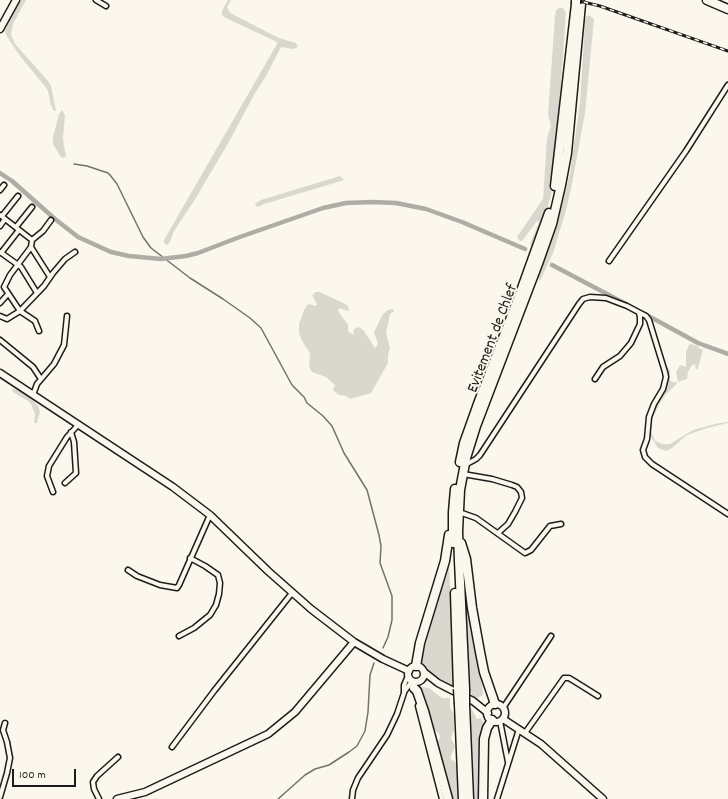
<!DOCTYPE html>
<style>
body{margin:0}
#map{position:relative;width:728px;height:799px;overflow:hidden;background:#fbf7ec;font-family:Dekko,sans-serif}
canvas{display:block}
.scale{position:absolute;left:12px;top:769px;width:64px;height:18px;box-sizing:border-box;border:2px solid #1c1c1c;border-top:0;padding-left:5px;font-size:12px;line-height:14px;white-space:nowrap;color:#1c1c1c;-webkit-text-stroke:3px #fbf7ec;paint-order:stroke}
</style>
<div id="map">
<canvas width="728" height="799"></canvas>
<div class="scale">100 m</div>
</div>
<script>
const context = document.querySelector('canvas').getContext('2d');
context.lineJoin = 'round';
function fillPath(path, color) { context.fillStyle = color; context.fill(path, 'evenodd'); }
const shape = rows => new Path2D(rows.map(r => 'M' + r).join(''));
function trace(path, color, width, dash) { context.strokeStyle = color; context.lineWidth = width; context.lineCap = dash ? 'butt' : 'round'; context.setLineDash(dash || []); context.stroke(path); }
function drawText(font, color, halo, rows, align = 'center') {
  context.font = font + ' Dekko,sans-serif'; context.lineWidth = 4; context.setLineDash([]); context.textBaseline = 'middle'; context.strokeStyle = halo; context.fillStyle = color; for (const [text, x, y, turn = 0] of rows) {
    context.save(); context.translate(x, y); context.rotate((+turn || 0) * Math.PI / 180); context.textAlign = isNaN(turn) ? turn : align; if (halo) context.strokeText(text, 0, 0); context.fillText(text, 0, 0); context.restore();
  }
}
const green = shape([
 [21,0,26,0,13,24,11,35,15,44,48,81,51,86,56,111,54,111,51,105,48,91,44,85,20,56,6,35,5,31],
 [228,0,231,0,227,7,230,13,279,38,296,43,298,47,293,49,282,47,280,49,266,76,255,93,230,140,194,201,174,231,170,242,167,245,164,243,164,240,277,44,277,42,226,18,222,15,222,11],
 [559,8,563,8,566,13,555,170,551,195,544,220,533,249,530,244,539,222,537,221,522,241,520,241,517,237,543,199,547,138,551,126,548,114,555,17,556,10],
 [589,15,594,19,585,113,572,184,566,210,553,253,540,281,538,278,559,217,570,173,580,103,585,22,586,17],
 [62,110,65,115,63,138,64,147,66,155,64,158,61,157,59,154,53,144,53,137,59,114],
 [340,176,344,180,341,181,264,204,258,207,255,205,256,203,261,200],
 [316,292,320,292,347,305,349,309,348,311,339,308,338,311,348,325,348,331,353,335,354,329,359,327,364,331,375,348,378,344,374,332,383,314,388,310,393,309,394,311,390,314,386,333,390,349,388,355,388,363,371,393,350,399,346,396,339,395,333,390,335,385,326,377,312,372,309,367,310,353,302,341,299,333,299,324,304,310,308,304,316,306,317,304,312,295],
 [691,344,698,346,699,348,703,350,698,368,696,370,695,364,691,366,688,372,687,379,678,382,676,372,680,365,686,367,686,352,689,345],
 [667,367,670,371,670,380,672,382,677,382,675,386,667,393,661,401,653,417,651,431,655,441,663,444,670,444,693,430,719,423,728,422,728,423,707,428,687,435,672,448,666,451,658,448,650,435,649,430,653,410,662,396,667,380,666,368],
 [13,389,19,390,31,398,38,406,40,411,37,423,34,423,35,414,31,404,28,401,13,392,12,390],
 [449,559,454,690,452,691,446,682,427,671,421,661],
 [463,569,475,648,482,681,483,695,477,698,473,697,471,693,467,662],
 [422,687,429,688,442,698,450,698,450,708,454,714,454,729,451,738,455,746,450,758,456,763,457,766,459,799,451,799,436,742,439,740,440,737,439,734,429,724,420,689],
 [471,708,477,719,481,718,483,722,480,744,480,799,473,799,469,725,469,710]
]);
const stream = shape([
 [74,164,87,166,108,173,110,175,117,184,143,237,151,248,190,278,223,299,250,318,261,328,292,385,304,397,307,403,323,416,332,426,344,453,367,490,379,535,381,546,380,563,392,596,392,620,388,637,383,648],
 [278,799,305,775,315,769,329,765,349,752,357,746,365,731,368,712,370,675,374,663]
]);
const canal = shape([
 [0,173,12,181,55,219,78,237,111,252,129,256,161,259,186,256,198,253,237,238,323,208,346,203,372,202,396,203,426,209,462,222,525,249],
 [552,265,626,304],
 [643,313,698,343,728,354]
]);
const street = shape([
 [96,0,106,6],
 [0,190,4,185],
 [0,215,32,240],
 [2,216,18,196],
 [0,226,5,219],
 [16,227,32,207],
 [31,247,50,277],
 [0,252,21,267,37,293],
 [1,253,19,230],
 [609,261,686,151,728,85],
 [0,303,8,294],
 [0,316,7,319,20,311,44,286,53,273,65,259,75,252],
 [39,331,35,321,20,311,4,287,10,275,31,247,32,240,43,231,51,220],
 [0,340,33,367,41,379],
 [595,379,603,367,620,356,631,343,640,324,640,317,639,313],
 [33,395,37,384,54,364,64,345,67,316],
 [465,465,476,459,480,455,579,304,583,299,590,297,606,298,627,306,646,316,649,320,665,372,666,377,663,389,654,404,649,417,647,439,643,450,645,457,652,464,728,514],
 [463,474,492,479,512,485,517,487,521,492,522,498,515,512,508,524,498,533],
 [65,483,76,473,74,442,71,432],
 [53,492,47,476,49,466,67,437,78,425],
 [459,512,476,518,525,553,531,550,550,526,561,524],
 [128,570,137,576,160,585,177,588,179,585,210,515],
 [179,636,194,628,210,615,216,605,219,594,220,583,218,575,205,566,190,558],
 [404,692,412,681],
 [418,706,442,799],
 [503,708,551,636],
 [500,721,508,762],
 [525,733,564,678,569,678,574,681,598,696],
 [172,747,214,691,292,593],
 [0,797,7,773,10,758,7,742,3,730,5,723],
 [99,799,94,789,93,782,97,776,118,757],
 [352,799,353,790,358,778,387,735,397,714,404,693,404,685,408,676],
 [497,799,519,729]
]);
const secondary = shape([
 [0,29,16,0],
 [0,373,173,487,210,515,268,571,311,609,354,642,383,659,409,671],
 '408 674a8 8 0 1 1 16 0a8 8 0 1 1-16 0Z',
 [424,672,438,683,473,701,488,713],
 '487 713a9 9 0 1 1 18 0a9 9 0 1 1-18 0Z',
 [503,719,541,744,603,799],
 [117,799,145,792,268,734,295,712,354,642]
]);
const highway = shape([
 [707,0,728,9],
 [555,186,576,4],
 [460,462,464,443,479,401,521,291,549,213],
 [453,543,453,512,455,489],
 [461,543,466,559,472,608,480,652,484,672,495,704],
 [455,593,458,689],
 [416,666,420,643,445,561,449,535],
 [414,688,417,691,424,711,448,799],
 [465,689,459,561,458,531,460,490,466,458,476,426,539,261,552,224,561,185,567,153,581,4],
 [459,704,463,799],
 [465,705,469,799],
 [483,799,484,739,487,728,492,720]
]);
const rail = shape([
 [575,0,600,6,728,51]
]);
const highwayBridge = shape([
 [576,4,576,0],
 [458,689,459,704],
 [465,689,465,705]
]);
const streetNames = [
 ["Evitement de Chlef",494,339,-69]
];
fillPath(green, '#dad7ce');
trace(stream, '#74726e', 1.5);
trace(canal, '#afaca5', 4.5);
trace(street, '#1c1c1c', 7);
trace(secondary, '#1c1c1c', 9);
trace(highway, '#1c1c1c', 11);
trace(street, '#fbf7ec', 4);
trace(secondary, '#fbf7ec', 6);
trace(highway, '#fbf7ec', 8);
trace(rail, '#1c1c1c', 3);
trace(rail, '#fbf7ec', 1.5, [4.5]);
trace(highwayBridge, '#1c1c1c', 11, []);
trace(highwayBridge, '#fbf7ec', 8);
drawText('16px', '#1c1c1c', '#fbf7ec', streetNames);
</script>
